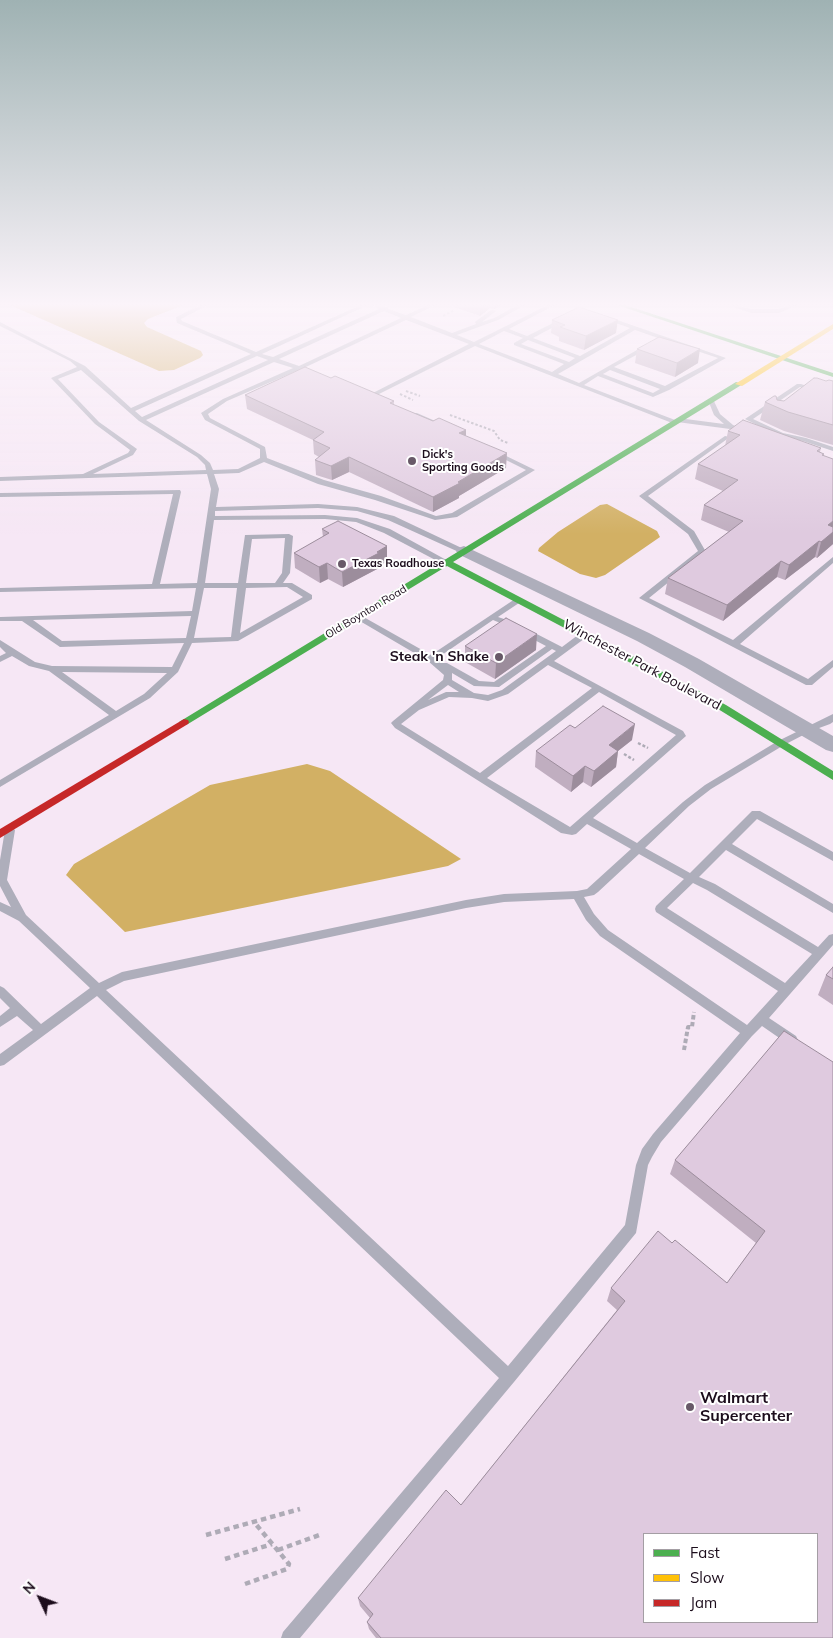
<!DOCTYPE html>
<style>
body{margin:0}
#map{position:relative;width:833px;height:1638px;overflow:hidden;background:#f6e7f5;font-family:Mulish,sans-serif}
canvas{display:block}
.legend{position:absolute;left:643px;top:1533px;width:175px;height:90px;box-sizing:border-box;background:#fff;border:1px solid #a49ea4;margin:0;padding:6px 9px;list-style:none;font-size:15px;color:#1c0d1c}
.legend li{display:flex;align-items:center;gap:10px;height:25px}
.legend b{width:25px;border:1px solid #a49ea4}
.north{position:absolute;left:15px;top:1573px;width:50px;height:50px;-webkit-text-stroke:4px #fff;paint-order:stroke;rotate:313deg;font-size:14px;font-weight:700;line-height:20px;text-align:center;color:#1c0d1c}
.north::after{content:'';display:block;margin:auto;width:18px;height:22px;background:#1c0d1c;clip-path:polygon(50% 0,100% 100%,50% 72%,0 100%)}
</style>
<div id="map">
<canvas width="833" height="1638"></canvas>
<ul class="legend">
<li><b style="height:6px;background:#4caf50"></b>Fast</li>
<li><b style="height:6px;background:#ffc107"></b>Slow</li>
<li><b style="height:6px;background:#c62828"></b>Jam</li>
</ul>
<div class="north">N</div>
</div>
<script>
const context = document.querySelector('canvas').getContext('2d');
context.lineJoin = 'round';
function fillPath(path, color) { context.fillStyle = color; context.fill(path, 'evenodd'); }
const shape = rows => new Path2D(rows.map(r => 'M' + r).join(''));
function trace(path, color, width, dash) { context.strokeStyle = color; context.lineWidth = width; context.lineCap = dash ? 'butt' : 'round'; context.setLineDash(dash || []); context.stroke(path); }
function drawText(font, color, halo, rows, align = 'center') {
  context.font = font + ' Mulish,sans-serif'; context.lineWidth = 4; context.setLineDash([]); context.textBaseline = 'middle'; context.strokeStyle = halo; context.fillStyle = color; for (const [text, x, y, turn = 0] of rows) {
    context.save(); context.translate(x, y); context.rotate((+turn || 0) * Math.PI / 180); context.textAlign = isNaN(turn) ? turn : align; if (halo) context.strokeText(text, 0, 0); context.fillText(text, 0, 0); context.restore();
  }
}
const water = shape([
 [10,305,183,305,148,319,144,323,147,327,201,351,203,355,200,358,174,370,159,371],
 [607,504,657,531,660,537,605,575,596,578,580,574,538,551,539,548,558,532,600,505],
 [307,764,330,771,461,859,448,866,125,932,66,875,74,864,210,785]
]);
const pathFar3 = shape([
 [443,316,453,311],
 [406,391,420,396],
 [400,394,413,400],
 [450,415,494,431,500,440,508,443]
]);
const pathFar2 = shape([
 [638,743,648,748],
 [624,754,634,760]
]);
const pathFar1 = shape([
 [684,1050,688,1027,692,1027,694,1012]
]);
const path = shape([
 [206,1535,300,1509],
 [278,1550,322,1534],
 [225,1559,272,1544],
 [245,1584,287,1569,289,1564,254,1522]
]);
const lane = shape([
 [201,305,208,305,181,319,182,321,256,352,361,305,368,305,262,354,273,357,379,309,371,305,388,307,388,309,406,315,428,305,435,305,411,317,452,333,476,324,475,322,491,310,496,311,482,322,494,318,518,305,525,305,498,320,457,335,474,342,548,305,555,305,509,329,527,336,561,319,565,319,565,321,533,338,580,356,630,328,604,319,603,318,606,316,726,358,669,390,653,397,598,376,584,385,675,420,678,418,724,424,714,415,708,400,713,399,720,414,733,425,748,432,745,434,730,429,677,422,676,423,672,423,475,346,371,398,367,398,367,396,469,344,406,320,308,366,227,401,208,414,210,418,265,447,267,458,324,480,381,496,436,516,452,513,526,470,494,454,494,452,498,452,535,470,457,517,435,520,375,500,318,484,264,462,239,473,214,474,219,489,216,507,318,504,357,507,394,516,468,551,464,553,461,553,388,520,357,511,318,508,215,511,215,516,325,515,357,518,390,529,450,562,446,564,443,564,384,533,356,522,325,519,214,520,205,583,238,583,245,535,289,534,293,536,290,573,283,583,292,583,312,595,312,599,238,641,192,643,178,672,150,698,0,787,0,780,109,715,49,671,29,666,12,656,0,662,0,656,6,653,0,647,0,640,35,662,52,666,172,667,184,643,60,647,22,621,0,621,0,617,192,611,196,588,0,592,0,588,152,584,173,494,0,497,0,493,180,490,181,492,160,584,197,583,211,489,207,474,0,481,0,477,83,474,128,453,130,450,95,424,51,378,77,367,70,361,0,326,0,322,85,366,131,408,251,354,177,323,176,317,201,305],
 [384,311,401,318,299,366,279,359,384,311],
 [635,330,658,338,579,383,558,374,635,330],
 [504,331,523,338,514,343,514,345,564,364,552,372,479,344,504,331],
 [528,340,575,358,569,362,521,344,528,340],
 [664,340,718,358,665,386,614,367,664,340],
 [257,356,268,360,142,417,135,411,257,356],
 [274,362,293,368,223,399,201,413,205,420,260,449,260,458,238,469,213,470,210,463,201,455,146,420,274,362],
 [81,370,139,421,197,457,205,465,206,470,93,474,133,455,137,449,99,422,58,379,81,370],
 [610,370,660,389,653,393,603,374,610,370],
 [285,538,282,573,275,583,246,583,252,539,285,538],
 [287,587,303,597,240,633,246,588,287,587],
 [204,588,237,588,231,637,194,638,204,588],
 [191,616,186,638,62,641,33,620,191,616],
 [62,672,167,673,144,694,116,711,62,672],
 [728,305,736,305,751,309,778,309,790,305,797,305,779,313,751,313,728,305],
 [797,384,801,384,833,395,833,399,800,387,753,419,783,433,806,438,833,447,833,451,803,441,779,436,745,419,797,384],
 [413,413,417,413,449,427,444,428,413,415,413,413],
 [725,436,730,437,648,496,694,531,706,552,649,598,733,640,833,557,833,563,740,644,808,679,833,660,833,667,812,685,806,685,639,598,698,551,688,534,639,496,725,436],
 [515,599,518,599,522,601,498,617,516,623,516,627,510,627,493,620,436,659,441,663,447,663,479,681,494,682,546,646,523,634,523,630,529,630,562,647,582,632,588,632,588,636,554,661,683,731,686,736,593,818,637,843,683,802,705,785,778,741,833,714,833,722,830,724,811,731,784,745,711,789,689,806,645,848,690,873,752,811,760,811,833,852,833,861,757,819,732,844,833,904,833,913,726,850,699,877,715,884,818,947,829,935,833,934,833,945,769,1018,796,1036,798,1040,796,1044,792,1045,788,1044,762,1026,752,1036,661,1142,652,1157,648,1165,636,1233,514,1382,300,1638,281,1638,283,1632,499,1378,97,996,4,1065,0,1066,0,1054,33,1030,17,1016,0,1027,0,1016,10,1008,0,998,0,986,4,988,41,1024,90,988,19,921,0,911,0,902,11,907,0,886,0,860,5,830,10,826,15,830,7,880,26,915,99,983,122,972,466,900,504,894,577,891,587,889,631,849,587,824,576,834,572,835,561,833,395,728,391,723,393,721,443,680,444,675,428,661,353,617,357,615,360,615,431,655,515,599],
 [552,649,556,651,502,690,488,695,474,693,452,680,452,673,474,686,499,687,552,649],
 [548,665,592,688,480,773,401,724,419,710,449,697,472,698,488,701,508,694,548,665],
 [448,685,459,692,446,692,428,700,448,685],
 [599,692,676,735,570,827,487,778,599,692],
 [639,854,684,879,656,906,655,909,656,912,778,991,747,1025,608,930,594,914,584,897,594,895,598,892,639,854],
 [693,883,707,890,812,954,785,983,667,908,693,883],
 [574,899,586,920,600,936,740,1033,653,1134,642,1149,636,1165,625,1225,508,1366,106,990,124,981,466,908,504,902,574,899]
]);
const street = shape([
 [464,546,649,633,699,659,833,736,833,752,826,750,685,667,637,641,458,554,456,551,458,548,464,546]
]);
const fast = shape([
 [617,305,625,305,833,373,833,377,617,305],
 [736,382,743,384,453,562,726,705,833,771,833,780,718,709,447,566,188,724,184,725,179,722,736,382]
]);
const slow = shape([
 [833,324,833,329,742,386,735,384,833,324]
]);
const jam = shape([
 [184,719,188,720,189,722,188,724,0,838,0,829,184,719]
]);
const wall = shape([
 [449,305,502,305,494,309,490,308,480,316],
 [552,320,616,333,584,350,559,341,559,337,551,333],
 [637,349,698,363,675,377,635,363],
 [331,378,394,401,394,405,433,421,466,430,466,436,506,468,459,496,459,498,433,512,349,472,332,480,316,475,315,460,319,457,314,454,313,440,247,409,245,395],
 [826,381,833,381,833,445,784,431,760,420,765,402,777,400,784,401],
 [728,431,821,448,820,452,824,456,833,544,817,558,815,557,785,580,777,577,723,621,665,594,668,578,729,532,701,520,704,505,723,491,695,479,698,464,725,446],
 [322,529,387,546,387,561,379,566,379,568,343,587,328,579,320,583,295,568,294,553,323,537],
 [465,646,536,650,495,679,465,662],
 [575,728,632,740,618,751,616,767,591,787,583,782,571,792,535,767,536,751],
 [833,967,833,1005,818,995,826,975],
 [784,1031,833,1638,376,1638,369,1629,367,1622,370,1618,360,1606,358,1598,461,1505,617,1310,607,1301,611,1288,672,1243,727,1283,756,1243,670,1174,675,1160]
]);
const shadedWall = shape([
 [480,305,490,305,490,308,480,316],
 [494,305,502,305,494,309],
 [618,320,616,333,584,350,586,336],
 [700,349,698,363,675,377,677,363],
 [466,430,466,445,459,433],
 [507,453,506,468,459,496,459,498,433,512,433,497],
 [349,457,349,472,332,480,331,466],
 [833,521,833,532,828,525],
 [833,532,833,544,817,558,821,542],
 [819,541,815,557,785,580,789,565],
 [387,546,387,561,379,566,379,568,343,587,342,572],
 [781,561,777,577,723,621,727,605],
 [327,563,328,579,320,583,319,567],
 [537,634,536,650,495,679,496,663],
 [635,724,632,740,618,751,616,767,591,787,594,771,609,745],
 [585,766,583,782,571,792,573,776]
]);
const building = shape([
 [579,307,618,320,586,336,560,327,565,325,552,320,579,307],
 [659,337,700,349,677,363,637,349,659,337],
 [305,367,331,378,335,376,394,401,390,403,433,421,439,418,466,430,459,433,507,453,458,482,460,483,433,497,349,457,331,466,315,460,330,448,313,440,324,432,245,395,305,367],
 [814,378,817,378,826,381,829,380,833,381,833,425,788,412,765,402,774,396,776,396,777,400,784,401,814,378],
 [743,420,821,448,817,451,824,454,822,455,833,459,833,521,828,525,833,527,833,532,821,542,819,541,789,565,781,561,727,605,668,578,743,521,704,505,738,480,698,464,740,435,728,431,743,420],
 [338,521,387,546,377,552,379,553,342,572,327,563,319,567,294,553,329,533,322,529,338,521],
 [506,618,537,634,496,663,465,646,506,618],
 [603,706,635,724,609,745,618,751,594,771,585,766,573,776,536,751,570,725,575,728,603,706],
 [833,967,833,979,826,975,833,967],
 [784,1031,833,1062,833,1638,381,1638,367,1622,373,1614,358,1598,446,1490,461,1505,625,1301,611,1288,658,1231,672,1243,675,1240,727,1283,765,1231,675,1160,784,1031],
 [644,1534,817,1534,817,1622,644,1622,644,1534]
]);
const markers = [
 [412,461,5,"#685968"],
 [342,564,5,"#685968"],
 [499,657,5,"#685968"],
 [690,1407,5,"#685968"]
];
const farPoinames = [
 ["Dick's",422,455],
 ["Sporting Goods",422,468],
 ["Texas Roadhouse",352,564]
];
const farStreetnames = [
 ["Old Boynton Road",366,612,-31]
];
const poiNames = [
 ["Steak 'n Shake",489,657]
];
const streetNames = [
 ["Winchester Park Boulevard",642,665,28]
];
const nearPoinames = [
 ["Walmart",700,1398],
 ["Supercenter",700,1416]
];
fillPath(water, '#d2b064');
trace(pathFar3, '#aeabb6', 2, [2.5, 2]);
trace(pathFar2, '#aeabb6', 2.5, [3, 2]);
trace(pathFar1, '#aeabb6', 4, [4.5, 2.5]);
trace(path, '#aeabb6', 4.5, [5.5, 4]);
fillPath(lane, '#aeaebb');
fillPath(street, '#aeaebb');
fillPath(fast, '#4caf50');
fillPath(slow, '#ffc107');
fillPath(jam, '#c62828');
fillPath(wall, '#c0aec0');
fillPath(shadedWall, '#9c8d9c');
fillPath(building, '#dfcadf');
trace(building, '#9c8d9c', 1);
const sky = context.createLinearGradient(0, 0, 0, 534);
sky.addColorStop(0, '#9fb2b3');
sky.addColorStop(0.57, '#fbf4fa');
sky.addColorStop(1, '#fbf4fa00');
context.fillStyle = sky;
context.fillRect(0, 0, 833, 534);
for (const [x, y, r, color] of markers) { const dot = new Path2D(); dot.arc(x, y, r, 0, 2 * Math.PI); context.fillStyle = color; context.fill(dot); trace(dot, '#fff', 2); }
drawText('bold 11px', '#1c0d1c', '#fff', farPoinames, 'left');
drawText('11px', '#1c0d1c', '#fff', farStreetnames);
drawText('bold 14px', '#1c0d1c', '#fff', poiNames, 'right');
drawText('14px', '#1c0d1c', '#fff', streetNames);
drawText('bold 16px', '#1c0d1c', '#fff', nearPoinames, 'left');
</script>
